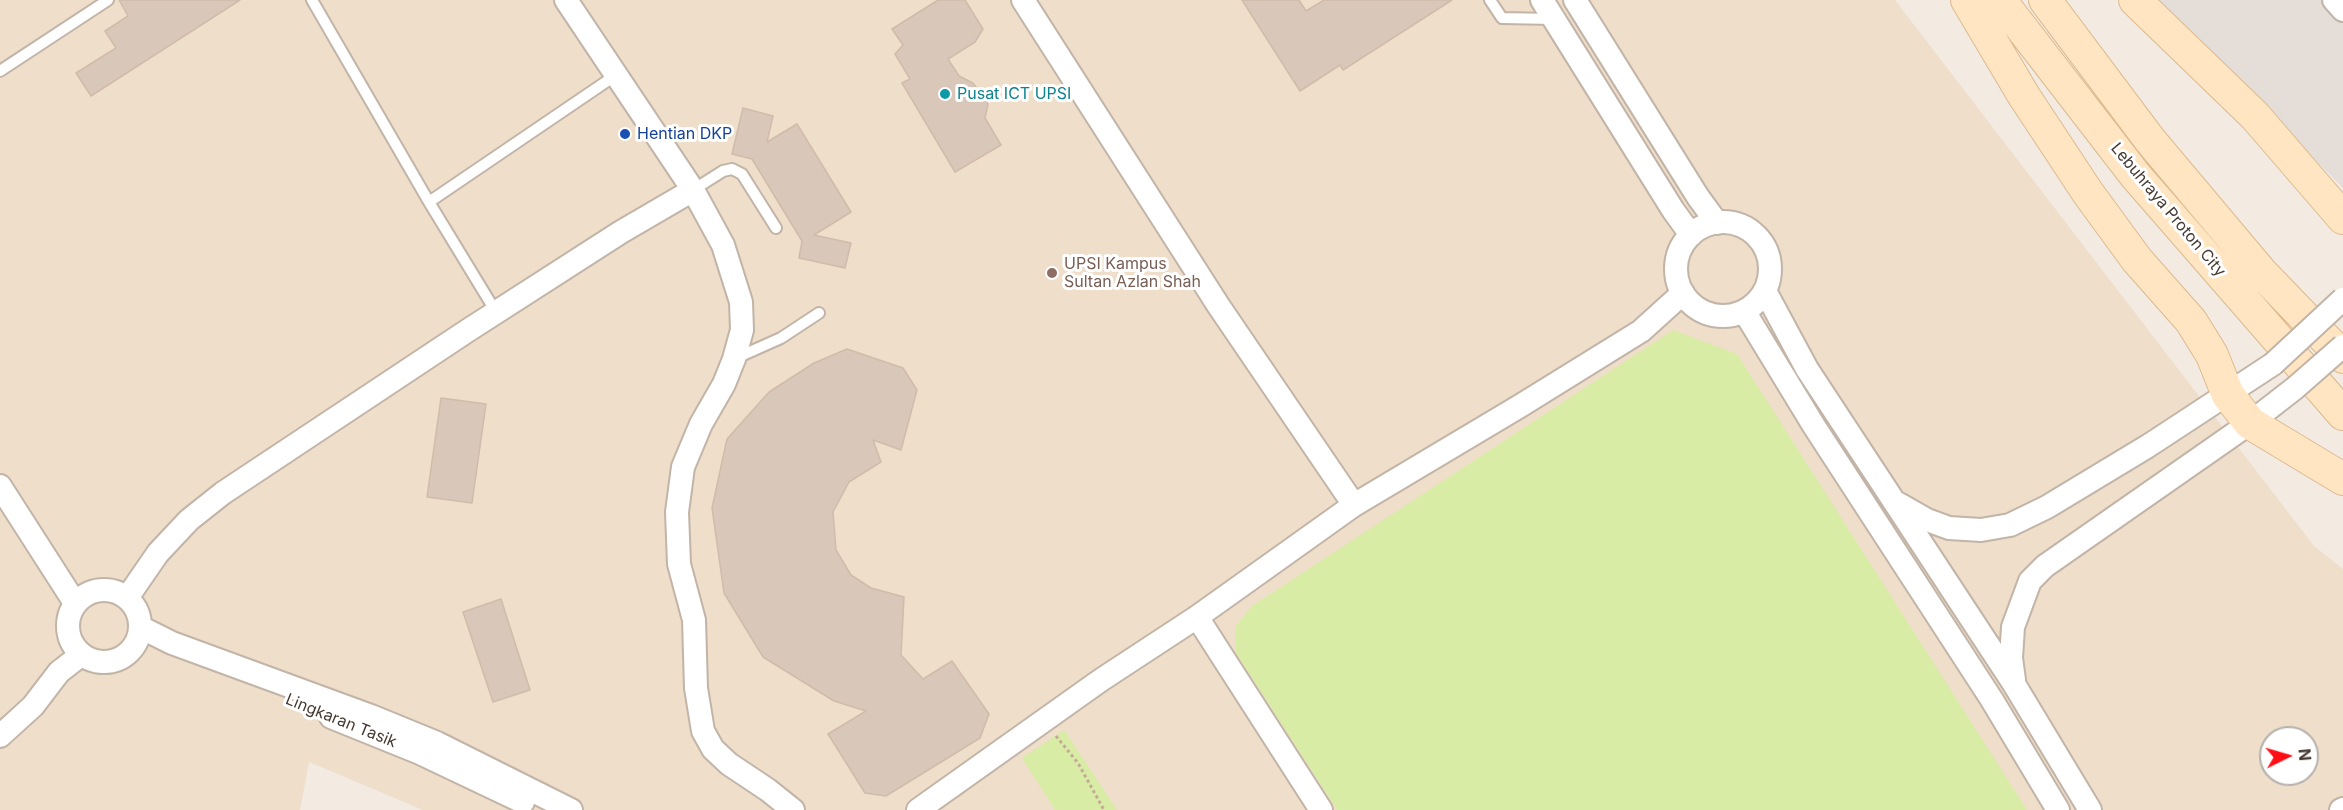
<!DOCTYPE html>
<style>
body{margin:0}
#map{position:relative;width:2343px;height:810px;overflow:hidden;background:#f3ebe2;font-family:Inter,sans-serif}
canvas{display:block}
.north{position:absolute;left:2259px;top:726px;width:60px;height:60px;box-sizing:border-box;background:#fff;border:2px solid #b5b0ad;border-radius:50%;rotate:85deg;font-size:16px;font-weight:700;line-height:24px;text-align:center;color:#453a32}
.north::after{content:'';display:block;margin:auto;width:21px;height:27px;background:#ff0e15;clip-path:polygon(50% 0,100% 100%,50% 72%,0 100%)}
</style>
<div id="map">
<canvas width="2343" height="810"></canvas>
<div class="north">N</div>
</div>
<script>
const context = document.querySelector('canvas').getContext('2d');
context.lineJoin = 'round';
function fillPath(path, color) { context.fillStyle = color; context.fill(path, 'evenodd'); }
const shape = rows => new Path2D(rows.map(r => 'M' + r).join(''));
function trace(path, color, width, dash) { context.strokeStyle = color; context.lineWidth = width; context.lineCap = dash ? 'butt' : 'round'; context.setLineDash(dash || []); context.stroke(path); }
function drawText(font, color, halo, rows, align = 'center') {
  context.font = font + ' Inter,sans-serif'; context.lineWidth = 6; context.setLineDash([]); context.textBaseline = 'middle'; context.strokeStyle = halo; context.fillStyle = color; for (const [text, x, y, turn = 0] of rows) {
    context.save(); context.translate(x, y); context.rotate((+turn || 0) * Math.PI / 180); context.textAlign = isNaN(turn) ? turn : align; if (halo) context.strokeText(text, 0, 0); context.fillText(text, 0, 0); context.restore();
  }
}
const industrial = shape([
 [2158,0,2343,0,2343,188]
]);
const education = shape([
 [0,0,1895,0,2314,546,2343,569,2343,810,423,810,309,762,300,810,0,810],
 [2271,738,2307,738,2307,774,2271,774]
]);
const green = shape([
 [1673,330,1737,354,2027,810,1337,810,1236,653,1235,627,1252,606],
 [1064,730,1117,810,1055,810,1022,758]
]);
const building = shape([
 [119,0,240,0,91,96,76,73,116,48,105,31,128,16,119,0],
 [938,0,965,0,983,29,975,42,948,59,959,76,973,83,988,104,985,118,1001,145,955,172,902,83,910,79,895,54,903,45,892,29,938,0],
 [1242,0,1299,0,1306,11,1324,0,1452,0,1343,70,1340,65,1300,91,1242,0],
 [743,108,773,116,767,142,797,124,851,212,814,235,851,243,845,268,799,258,802,241,752,159,732,154,743,108],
 [847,349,903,368,917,390,901,450,873,440,881,462,849,482,833,512,836,550,851,575,871,588,904,597,901,655,923,679,952,661,989,714,980,738,886,796,865,793,828,734,866,711,834,701,763,657,724,593,712,508,727,439,769,392,814,363,847,349],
 [441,398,486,404,472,503,427,497,441,398],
 [501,599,530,690,493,702,463,612,501,599]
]);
const path = shape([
 [1056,736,1078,763,1104,810]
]);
const service = shape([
 [312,0,429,202,496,312],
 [1490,0,1502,18,1554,19],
 [0,71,108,0],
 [693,190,723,171,732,169,742,174,776,228],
 [429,202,616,75],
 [734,359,781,338,819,313]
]);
const minor = shape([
 [566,0,693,190,723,245,741,302,742,330,734,359,724,384,701,424,683,467,677,512,679,564,694,620,696,688,703,731,713,749,729,764,768,790,793,810],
 [1023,0,1218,305,1354,505],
 [1542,0,1673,210,1691,235],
 [1575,0,1698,197,1717,223],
 [2334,0,2343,10],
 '1676 269a47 47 0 1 1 94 0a47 47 0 1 1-94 0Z',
 [1765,291,1807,369,2014,684,2090,810],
 [1744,311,1814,426,1992,700,2058,810],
 [0,486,75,603],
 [1899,504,1927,520,1949,528,1981,530,2010,525,2047,507,2148,446,2273,364],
 '68 626a36 36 0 1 1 72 0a36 36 0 1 1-72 0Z',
 [127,598,158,553,189,520,223,493,467,331,621,232,693,190],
 [1197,617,1321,810],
 [140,627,172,643,371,716,437,743,571,810],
 [2014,680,2011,658,2013,627,2030,581,2045,566,2250,423,2295,388],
 [331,717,420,753,523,802],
 [0,736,33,706,59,672,81,655],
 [918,810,1101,680,1197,617,1354,505,1520,406,1641,331,1683,293],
 [2341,810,2343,809]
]);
const secondary = shape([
 [1967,0,2024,96,2088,193,2137,260,2191,321,2212,355,2228,395,2250,423,2343,479],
 [2000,0,2135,175,2343,414],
 [2045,0,2150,140,2261,272,2343,357],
 [2135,0,2255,116,2343,218]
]);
const minorBridge = shape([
 [2273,364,2343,299],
 [2295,388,2343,346]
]);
const markers = [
 [945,94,6,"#0f9aa8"],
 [625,134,6,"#1a4fb4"],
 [1052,273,6,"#8d6e63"]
];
const cultureNames = [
 ["Pusat ICT UPSI",957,94]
];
const transitNames = [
 ["Hentian DKP",637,134]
];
const streetNames = [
 ["Lebuhraya Proton City",2168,210,50],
 ["Lingkaran Tasik",341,721,22]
];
const educationNames = [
 ["UPSI Kampus",1064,264],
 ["Sultan Azlan Shah",1064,282]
];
fillPath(industrial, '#e5ddd8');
fillPath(education, '#eedeca');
fillPath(green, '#d9eca6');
fillPath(building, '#d9c7ba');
trace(building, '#d1bba9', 1.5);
trace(service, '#c2b4a7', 14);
trace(minor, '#c2b4a7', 26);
trace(secondary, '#dbba8f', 34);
trace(path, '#c3aa94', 3, [3, 3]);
trace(service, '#fff', 10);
trace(minor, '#fff', 22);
trace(secondary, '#ffe5c1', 32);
trace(minorBridge, '#c2b4a7', 26, []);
trace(minorBridge, '#fff', 22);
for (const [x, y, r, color] of markers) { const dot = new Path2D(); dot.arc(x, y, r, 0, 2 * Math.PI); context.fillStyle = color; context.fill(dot); trace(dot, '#fff', 2); }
drawText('16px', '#0d838f', '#fff', cultureNames, 'left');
drawText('16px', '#164399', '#fff', transitNames, 'left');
drawText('16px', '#453a32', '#fff', streetNames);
drawText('16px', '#785e54', '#fff', educationNames, 'left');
</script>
